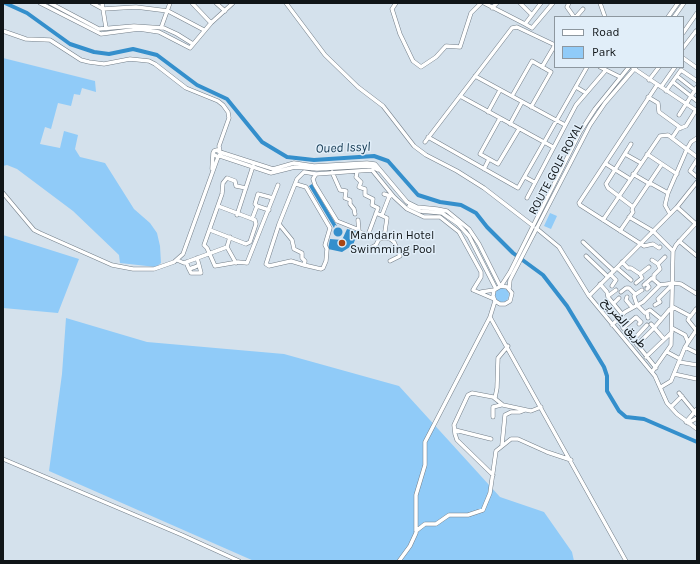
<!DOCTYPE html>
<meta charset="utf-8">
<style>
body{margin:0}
#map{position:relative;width:700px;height:564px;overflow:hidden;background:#d4e1ec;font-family:Karla,sans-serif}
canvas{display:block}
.frame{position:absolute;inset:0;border:4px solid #101518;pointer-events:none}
.legend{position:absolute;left:554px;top:16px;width:130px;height:52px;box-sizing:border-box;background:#e1eef9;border:1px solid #8d979f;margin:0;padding:5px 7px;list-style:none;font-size:12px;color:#101518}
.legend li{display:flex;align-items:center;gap:8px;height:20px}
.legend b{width:20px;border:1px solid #8d979f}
</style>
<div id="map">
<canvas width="700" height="564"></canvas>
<div class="frame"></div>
<ul class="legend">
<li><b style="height:5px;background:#fff"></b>Road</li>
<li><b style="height:11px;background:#90cbf8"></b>Park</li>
</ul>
</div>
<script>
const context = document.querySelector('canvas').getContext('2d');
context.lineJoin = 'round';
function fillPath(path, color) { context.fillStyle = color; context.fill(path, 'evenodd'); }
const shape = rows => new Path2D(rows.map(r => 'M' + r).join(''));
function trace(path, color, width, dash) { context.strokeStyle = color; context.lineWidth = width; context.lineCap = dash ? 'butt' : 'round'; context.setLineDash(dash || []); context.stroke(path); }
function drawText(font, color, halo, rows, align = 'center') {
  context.font = font + ' Karla,Vazirmatn,sans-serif'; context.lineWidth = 3; context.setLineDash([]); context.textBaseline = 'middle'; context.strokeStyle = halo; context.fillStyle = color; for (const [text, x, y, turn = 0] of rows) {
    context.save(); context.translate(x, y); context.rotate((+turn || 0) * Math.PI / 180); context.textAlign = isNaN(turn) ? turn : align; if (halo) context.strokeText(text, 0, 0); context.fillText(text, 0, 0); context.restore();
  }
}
const green = shape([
 [3,58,95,81,96,92,82,88,80,95,74,94,71,106,58,103,51,129,45,127,40,144,60,148,64,131,78,135,75,149,80,157,105,163,134,209,150,223,157,233,160,246,161,263,156,267,120,263,119,255,73,211,17,169,7,165,3,166],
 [550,213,557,216,551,229,544,226],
 [3,235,79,259,58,313,3,308],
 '495 295a7 7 0 1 1 14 0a7 7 0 1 1-14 0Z',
 [66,318,147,342,284,354,399,386,500,497,544,512,572,552,574,561,254,561,49,471,62,374]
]);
const water = shape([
 [312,184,337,226,335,225,334,228,309,186],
 '333.5 232a4.5 4.5 0 1 1 9 0a4.5 4.5 0 1 1-9 0Z',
 [347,229,358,232,353,245,342,252,328,249,330,239,342,240]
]);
const river = shape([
 [5,3,27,13,70,44,94,52,109,54,133,49,157,55,197,85,227,99,262,142,287,157,314,160,374,156,388,161,418,195,440,202,461,205,476,213,487,227,513,253,543,275,567,306,604,367,607,376,607,391,619,411,626,417,644,419,697,442]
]);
const minor = shape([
 [40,3,101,34,139,29,159,32,190,48,211,23,233,3],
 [50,3,99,29,134,26,164,28,177,34,193,44],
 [92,3,103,9,136,7,168,11,204,30],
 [102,3,106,28],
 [192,3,211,23],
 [216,3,225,11],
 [286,3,325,55,358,87,383,106,414,146,426,155,457,171,484,188,532,225],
 [396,3,392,9,400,34,413,61,421,67,436,57,446,46,460,47,471,13,481,3],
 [484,3,525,24,541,3],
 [520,3,532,15],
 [569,3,567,7,574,17],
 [600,3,605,17],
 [492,8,497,3],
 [576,17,583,9],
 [668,17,678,3],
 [674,17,684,3],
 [525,24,532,28,553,3],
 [161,28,170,3],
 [3,31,26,39,50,40,81,60,89,62,104,64,130,59,149,61,155,64,186,88,218,101,223,105,228,112,229,118,219,146,220,152],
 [683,33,697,13],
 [683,48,696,31],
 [683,58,697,68],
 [542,67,555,45],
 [600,67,620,77],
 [633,68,697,111],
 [475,76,565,125],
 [677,76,696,91],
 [649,80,659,67],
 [673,82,697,101],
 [657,85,579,203,580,205,644,246,653,244,659,248,660,247],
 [576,87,586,93],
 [661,87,675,67],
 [666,91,681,70,697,81],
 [460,96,553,147],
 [512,96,532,61,551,72,531,107],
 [648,97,658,103,659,112,681,128],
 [488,112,500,90],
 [679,115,697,87],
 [500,118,480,154,498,164,519,129],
 [510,124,522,102],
 [428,137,518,188,587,67],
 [672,138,678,129,686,126,696,110],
 [425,142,512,28,517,27,555,45],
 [631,144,606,184,608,188,633,207],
 [220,152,273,169,294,163,314,166,367,163,375,164,407,202,417,207,437,209,447,211,469,229,479,244,500,286],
 [625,154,641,163],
 [647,154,662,164],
 [220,156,271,173,295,167,317,169,371,166,378,170],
 [697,160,690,171,697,177],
 [606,164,630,179],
 [212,169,213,153,214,151,217,150,221,153,218,157,213,154],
 [484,169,489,159],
 [332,172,340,190,346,191,345,198,350,200,350,204,354,209,355,214],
 [357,172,356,177,361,182,359,187,365,189,365,195,373,199,372,205,378,208,368,235],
 [316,174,313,179,315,185,337,221,357,229],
 [633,174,650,184],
 [525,177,534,182],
 [650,183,668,193],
 [296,184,306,187,330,228,325,245,327,249,326,261,323,268,321,269,304,265,305,261,302,258,302,253,294,249,292,240,279,224,297,179,304,172,316,174,372,170,394,197,407,209,424,217,440,217,459,232,481,272,481,277,473,290,494,299],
 [246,188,236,186,235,181,227,178,223,183,222,194,204,245,207,248,215,266,238,262,247,263,278,185],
 [3,193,34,230,40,233,112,265,133,269,154,269,174,262,183,254,218,157],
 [384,194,390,196],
 [527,198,576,105,606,70],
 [257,206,269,210],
 [409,206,420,211,442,213,458,224,469,236,496,289],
 [677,207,697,225],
 [376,213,387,218,384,238],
 [670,214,665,205,668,193,687,149,691,142,697,138],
 [237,215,253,166],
 [382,215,389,197,392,195],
 [629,217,653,231,673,251],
 [252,219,257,206,255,204,258,194,273,198],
 [358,220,359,232,379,239,376,245,365,251],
 [603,220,660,136,668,135,697,157],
 [279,224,266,264,269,266,291,261,304,265],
 [536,228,559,247,589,296,655,376,667,403,677,414,697,429],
 [210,230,246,244,250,242,256,224,255,220,218,206],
 [620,231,633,212,632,210,633,207,662,164,677,174],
 [379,239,389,238,394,242,400,256,390,261],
 [679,241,697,256],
 [583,242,614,271],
 [227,247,236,263],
 [586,256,608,277],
 [177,260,184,263,227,247,230,237],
 [652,260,658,264],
 [186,262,189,269,195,267,199,265,197,258],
 [622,262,628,268,631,268,640,274,649,267],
 [617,268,631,280],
 [189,269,191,273,201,273,199,265],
 [610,274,616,280,612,286],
 [654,279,654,275,660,269,658,264,665,257],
 [636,283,642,278,640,274],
 [646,283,649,287,647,289],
 [600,284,607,292,608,297,622,314],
 [644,285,652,278,660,285],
 [501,286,507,287,512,293,510,301,505,304,500,304,495,301,493,296,494,290,501,286,510,272,580,132,595,109,629,67],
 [509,289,510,280,590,125,605,103,636,67],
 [481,292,494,290],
 [621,292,626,288,629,288,635,294,634,296,637,305,645,313,650,310,661,319],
 [636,294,642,290],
 [589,296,677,207,697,182],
 [608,296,616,290],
 [627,297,626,300,632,307],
 [614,303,619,298],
 [655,305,660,302,658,299,673,284],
 [673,307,690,316,688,320,696,330],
 [647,313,648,318],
 [490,317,626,561],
 [690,317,696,309],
 [617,319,656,368],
 [651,324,664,339],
 [612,325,625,312,643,302,660,285,674,283,681,284,697,294],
 [623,328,636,317,641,322,639,324],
 [672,328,685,335,688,342],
 [633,340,647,325],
 [637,345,654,328,670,309,673,309],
 [685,347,697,353],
 [667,352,680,359],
 [646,357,672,332],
 [679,362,697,365],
 [652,372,671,345,673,251,676,245,696,223],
 [674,374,697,379],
 [661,387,671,381,685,347,697,329],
 [679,393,697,415],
 [495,398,497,388,498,358,508,346],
 [671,407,682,396],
 [493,417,493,407,501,405],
 [686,422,697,409],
 [688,423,697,418],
 [455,430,491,439],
 [502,445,505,415,511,412,520,412,525,410],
 [3,459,182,535,239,561],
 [493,475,457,440,455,434,454,425,468,395,472,393,493,397,503,405,531,411,541,407],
 [416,531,425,524,436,524,449,515,468,515,483,510,490,493,496,451,511,439,518,439,547,452,571,460],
 [399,561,410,546,416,533,416,495,425,465,425,442,490,317,495,301]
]);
const markers = [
 [342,243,4,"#a94513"]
];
const streetNames = [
 ["ROUTE GOLF ROYAL",556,169,-62],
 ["طريق الضريح",624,323,50]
];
const poiNames = [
 ["Mandarin Hotel",350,236],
 ["Swimming Pool",350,250]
];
const waterNames = [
 ["Oued Issyl",343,148,-2]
];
fillPath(green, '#90cbf8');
fillPath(water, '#348fcc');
trace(river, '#348fcc', 4);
trace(minor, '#747f89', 4.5);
trace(minor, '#fff', 3.5);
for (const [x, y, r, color] of markers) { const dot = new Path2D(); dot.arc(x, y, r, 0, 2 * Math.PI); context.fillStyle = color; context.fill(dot); trace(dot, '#e1eef9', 1.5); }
drawText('12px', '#101518', '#e1eef9', streetNames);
drawText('12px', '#101518', '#e1eef9', poiNames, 'left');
drawText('italic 13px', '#10364f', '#e1eef9', waterNames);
</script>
